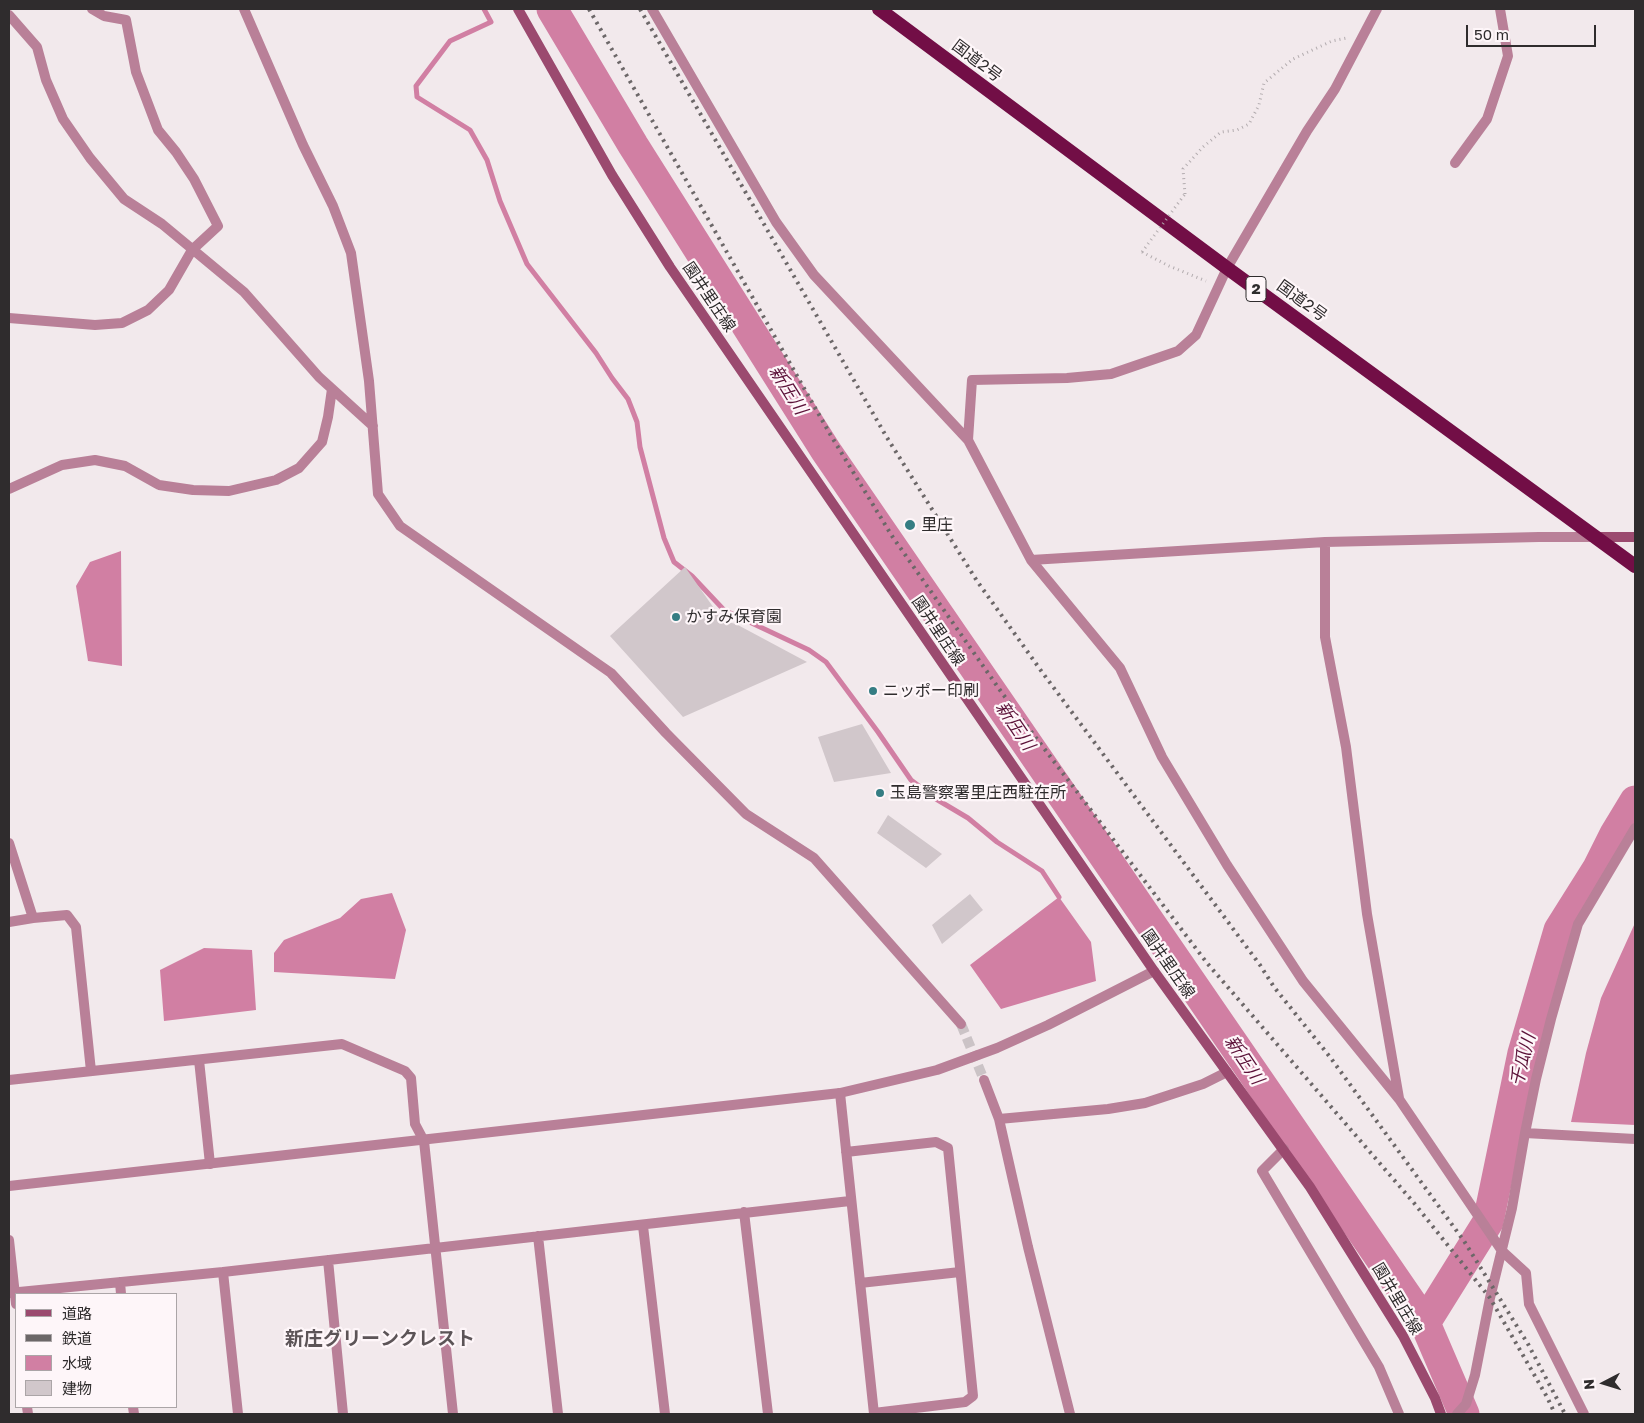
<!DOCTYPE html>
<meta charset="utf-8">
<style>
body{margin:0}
#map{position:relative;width:1644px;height:1423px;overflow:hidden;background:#f2e9ec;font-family:"Golos Text","Noto Sans JP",sans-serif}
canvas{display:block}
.frame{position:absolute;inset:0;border:10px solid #2f2c2d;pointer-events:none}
.legend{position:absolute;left:15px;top:1293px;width:162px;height:115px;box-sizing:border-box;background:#fef6f9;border:1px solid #aba5a7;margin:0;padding:6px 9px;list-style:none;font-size:15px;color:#2f2c2d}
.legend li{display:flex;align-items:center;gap:10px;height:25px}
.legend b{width:25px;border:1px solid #aba5a7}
.north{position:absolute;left:1579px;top:1358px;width:50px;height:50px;-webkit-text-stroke:4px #fef6f9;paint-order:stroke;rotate:265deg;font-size:14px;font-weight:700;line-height:20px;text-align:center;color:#2f2c2d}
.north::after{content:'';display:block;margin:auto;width:18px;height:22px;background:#2f2c2d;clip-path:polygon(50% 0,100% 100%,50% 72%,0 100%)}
.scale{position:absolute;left:1466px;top:25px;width:130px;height:22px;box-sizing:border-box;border:2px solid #2f2c2d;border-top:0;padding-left:6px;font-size:15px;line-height:18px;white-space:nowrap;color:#2f2c2d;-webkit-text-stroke:4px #fef6f9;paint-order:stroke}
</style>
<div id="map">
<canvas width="1644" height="1423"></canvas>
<div class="frame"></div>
<ul class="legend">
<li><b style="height:6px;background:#9b4a6f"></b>道路</li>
<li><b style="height:6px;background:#6c6768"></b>鉄道</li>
<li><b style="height:14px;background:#d17fa3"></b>水域</li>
<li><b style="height:14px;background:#d1c7cb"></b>建物</li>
</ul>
<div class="north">N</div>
<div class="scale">50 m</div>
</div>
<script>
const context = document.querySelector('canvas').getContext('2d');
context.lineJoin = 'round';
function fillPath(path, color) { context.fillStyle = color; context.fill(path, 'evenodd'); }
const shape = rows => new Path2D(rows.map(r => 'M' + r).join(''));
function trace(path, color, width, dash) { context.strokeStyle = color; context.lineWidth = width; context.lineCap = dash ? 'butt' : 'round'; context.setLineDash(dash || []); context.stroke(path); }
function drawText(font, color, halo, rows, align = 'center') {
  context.font = font + ' "Golos Text","Noto Sans JP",sans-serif'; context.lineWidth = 4.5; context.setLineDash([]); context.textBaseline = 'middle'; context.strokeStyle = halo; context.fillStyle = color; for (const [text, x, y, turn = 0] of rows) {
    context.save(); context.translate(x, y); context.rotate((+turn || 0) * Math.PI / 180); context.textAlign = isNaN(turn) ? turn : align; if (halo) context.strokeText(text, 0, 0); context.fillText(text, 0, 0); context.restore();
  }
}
const water = shape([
 [121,551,122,666,88,661,76,586,90,562],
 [392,893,406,930,395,979,274,972,274,953,284,940,340,918,361,899],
 [1059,897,1091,942,1096,981,1001,1009,970,965],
 [1635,923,1635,1125,1571,1122,1586,1053,1601,998],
 [204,948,252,950,256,1010,164,1021,160,970]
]);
const stream = shape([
 [484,9,491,22,450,41,416,86,417,97,470,130,487,160,500,201,527,264,596,353,612,378,628,399,637,422,640,447,664,538,674,562,692,576,724,610,809,650,826,662,878,732,911,780,936,799,968,818,997,842,1042,871,1059,897]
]);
const river = shape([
 [552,9,633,145,826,451,1425,1323,1464,1414],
 [1425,1323,1488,1222,1523,1053,1559,930,1598,868,1615,834,1635,801]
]);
const building = shape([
 [685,567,723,621,736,624,807,662,683,717,610,636],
 [862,724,891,773,834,782,818,737],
 [888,815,942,854,926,868,877,833],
 [970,894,983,910,942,944,932,925]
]);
const minorTunnel = shape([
 [961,1024,984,1080]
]);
const path = shape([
 [1185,194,1183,169,1203,147,1221,132,1237,130,1249,124,1259,105,1264,83,1293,59,1332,41,1347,38],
 [1142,252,1169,266,1206,281]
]);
const minor = shape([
 [244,9,303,145,333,206,351,253,369,381,378,494,400,526,611,673,666,733,746,814,814,858,961,1024],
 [652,9,776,222,814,275,968,440,1031,560,1120,668,1162,757,1227,865,1303,981,1399,1099,1502,1251,1526,1273,1529,1304,1584,1414],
 [9,15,37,47,46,80,63,119,90,158,124,199,162,224,244,292,319,377,373,426],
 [1455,163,1487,119,1508,56,1500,9],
 [9,318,95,325,122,323,148,310,169,290,192,250,218,226,194,179,176,152,158,130,136,72,126,20,104,16,92,9],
 [968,440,972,380,1067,378,1111,374,1178,351,1196,335,1227,268,1307,131,1335,89,1377,9],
 [9,489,62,465,95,460,125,466,159,485,193,490,229,491,276,480,299,468,322,442,328,417,332,389],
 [1325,542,1325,637,1346,747,1367,914,1399,1098],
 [1031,560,1325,542,1539,537,1597,537],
 [9,843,33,918,9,922],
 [33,918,67,915,76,927,91,1071],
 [199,1060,210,1164],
 [9,1080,342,1044,405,1071,411,1078,415,1124,424,1141,453,1414],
 [984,1080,999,1119,1028,1247,1070,1414],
 [840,1093,874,1414],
 [999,1119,1108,1109,1145,1103,1203,1084,1227,1072],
 [1525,1133,1635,1139],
 [1284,1149,1262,1171,1379,1367,1399,1414],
 [846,1152,936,1142,948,1148,973,1396,965,1402,874,1413],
 [744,1212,768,1414],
 [643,1226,665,1414],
 [538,1236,558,1414],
 [9,1240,16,1304],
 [328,1260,343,1414],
 [223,1272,238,1414],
 [120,1282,121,1294],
 [860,1283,960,1272],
 [9,1293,223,1272,850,1201],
 [27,1407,28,1414],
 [133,1407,134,1414],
 [1457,1414,1466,1404,1475,1375,1490,1298,1512,1208,1525,1133,1536,1079,1551,1019,1578,924,1635,828]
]);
const tertiary = shape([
 [9,1186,840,1093,937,1070,997,1048,1048,1025,1154,971]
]);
const secondary = shape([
 [518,9,612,175,670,267,1154,971,1310,1187,1403,1336,1435,1398,1441,1414],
 [1598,537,1635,537]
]);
const trunk = shape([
 [879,9,1227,268,1635,566]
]);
const rail = shape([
 [589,9,830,434,892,536,1002,693,1207,963,1414,1203,1490,1298,1547,1397,1555,1414],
 [640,9,886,436,977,581,1042,672,1260,965,1274,987,1330,1057,1464,1241,1528,1344,1565,1414]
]);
const pathBridge = shape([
 [1142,252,1185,194]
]);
const markers = [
 [910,525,6,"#357d83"],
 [676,617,5,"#357d83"],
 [873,691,5,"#357d83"],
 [880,793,5,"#357d83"]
];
const shields = [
 [1256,289,20]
];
const shieldNames = [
 ["2",1256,289]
];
const streetNames = [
 ["国道2号",977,61,37],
 ["園井里庄線",709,297,56],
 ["国道2号",1302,301,36],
 ["園井里庄線",938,631,56],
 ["園井里庄線",1168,964,55],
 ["園井里庄線",1397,1299,59]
];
const poiNames = [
 ["里庄",921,525],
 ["かすみ保育園",686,617],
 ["ニッポー印刷",883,691],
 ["玉島警察署里庄西駐在所",890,793]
];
const waterNames = [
 ["新圧川",788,390,58],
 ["新圧川",1015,726,56],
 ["新圧川",1244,1060,56],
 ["千瓜川",1523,1060,-76]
];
const quarterNames = [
 ["新庄グリーンクレスト",380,1339]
];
fillPath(water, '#d17fa3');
trace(stream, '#d17fa3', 5);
trace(river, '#d17fa3', 31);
fillPath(building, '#d1c7cb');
trace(minorTunnel, '#cbc3c6', 10, [10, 5]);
trace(path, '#b3acaf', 3, [1, 4]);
trace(minor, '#b98098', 10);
trace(tertiary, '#b98098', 10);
trace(secondary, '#9b4a6f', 10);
trace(trunk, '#720e46', 14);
trace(rail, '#6c6768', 4, [2.5, 5]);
trace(pathBridge, '#b3acaf', 3, [1, 4]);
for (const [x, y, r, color] of markers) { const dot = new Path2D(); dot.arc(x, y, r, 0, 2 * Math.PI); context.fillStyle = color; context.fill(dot); trace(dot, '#fef6f9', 2); }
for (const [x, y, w] of shields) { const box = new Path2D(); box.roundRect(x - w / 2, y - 12.5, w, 25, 4); context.fillStyle = '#fef6f9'; context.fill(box); trace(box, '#2f2c2d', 1); }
drawText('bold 15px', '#2f2c2d', null, shieldNames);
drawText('16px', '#2f2c2d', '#fef6f9', streetNames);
drawText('16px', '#2f2c2d', '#fef6f9', poiNames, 'left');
drawText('italic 18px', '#5b1138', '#fef6f9', waterNames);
drawText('bold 19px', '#5c5457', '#fef6f9', quarterNames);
</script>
